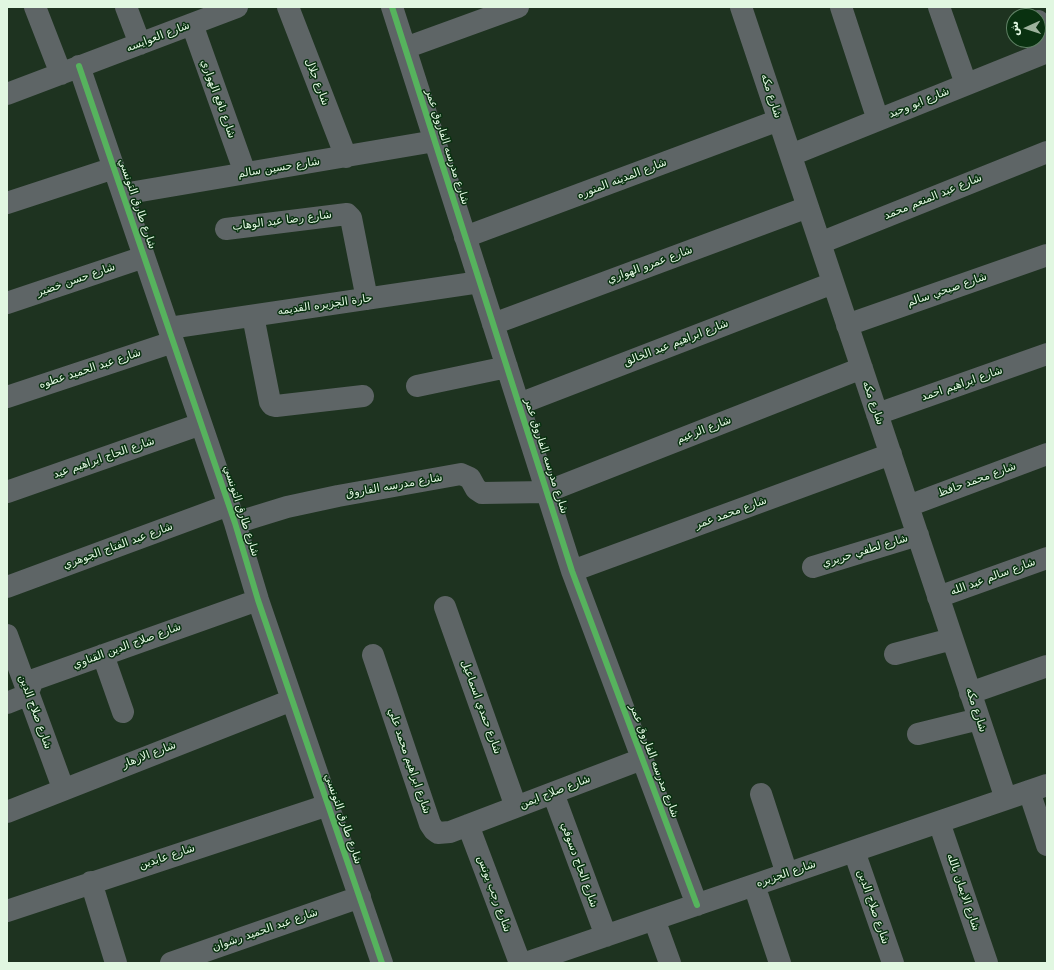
<!DOCTYPE html>
<meta charset="utf-8">
<style>
body{margin:0}
#map{position:relative;width:1054px;height:970px;overflow:hidden;background:#1e3320;font-family:"DejaVu Sans",Cairo,sans-serif}
canvas{display:block}
.frame{position:absolute;inset:0;border:8px solid #e1f7e1;pointer-events:none}
.north{position:absolute;left:1006px;top:8px;width:40px;height:40px;box-sizing:border-box;background:#093110;border:1px solid #5f8064;border-radius:50%;rotate:267deg;font-size:11px;font-weight:700;line-height:16px;text-align:center;color:#e1f7e1}
.north::after{content:'';display:block;margin:auto;width:14px;height:18px;background:#9db29d;clip-path:polygon(50% 0,100% 100%,50% 72%,0 100%)}
</style>
<div id="map">
<canvas width="1054" height="970"></canvas>
<div class="frame"></div>
<div class="north">ش</div>
</div>
<script>
const context = document.querySelector('canvas').getContext('2d');
context.lineJoin = 'round';
const shape = rows => new Path2D(rows.map(r => 'M' + r).join(''));
function trace(path, color, width, dash) { context.strokeStyle = color; context.lineWidth = width; context.lineCap = dash ? 'butt' : 'round'; context.setLineDash(dash || []); context.stroke(path); }
function drawText(font, color, halo, rows, align = 'center') {
  context.font = font + ' "DejaVu Sans",Cairo,sans-serif'; context.lineWidth = 3; context.setLineDash([]); context.textBaseline = 'middle'; context.strokeStyle = halo; context.fillStyle = color; for (const [text, x, y, turn = 0] of rows) {
    context.save(); context.translate(x, y); context.rotate((+turn || 0) * Math.PI / 180); context.textAlign = isNaN(turn) ? turn : align; if (halo) context.strokeText(text, 0, 0); context.fillText(text, 0, 0); context.restore();
  }
}
const street = shape([
 [35,7,61,74],
 [126,7,140,44],
 [288,7,346,157],
 [392,7,572,571,697,905],
 [741,7,1006,799],
 [841,7,878,120],
 [939,7,966,84],
 [1038,21,1047,47],
 [192,24,245,173],
 [405,48,518,7],
 [79,66,235,523,258,600,382,963],
 [7,94,237,7],
 [791,155,1047,52],
 [123,194,435,141],
 [7,203,114,168],
 [226,229,347,214,351,218,367,299],
 [465,237,779,120],
 [820,243,1047,152],
 [7,303,144,257],
 [253,316,270,402,272,405,276,406,363,396],
 [493,324,808,207],
 [847,325,1047,255],
 [169,328,480,282],
 [417,386,507,367],
 [7,397,173,342],
 [519,404,833,283],
 [877,414,1047,354],
 [7,492,201,424],
 [908,506,1047,454],
 [235,523,287,507,338,496,461,474,470,478,476,489,482,493,546,492,862,368],
 [813,567,918,535],
 [572,571,891,454],
 [7,587,229,505],
 [938,597,1047,558],
 [445,607,516,807],
 [7,635,63,788],
 [895,654,952,639],
 [103,655,123,712],
 [373,655,430,824,434,830,438,833,450,832,642,759],
 [970,693,1047,666],
 [7,703,27,695,33,680,258,600],
 [918,734,979,719],
 [1029,791,1047,845],
 [553,793,606,936],
 [761,794,787,874],
 [7,812,292,700],
 [939,822,987,963],
 [468,825,520,963],
 [854,851,893,963],
 [91,882,116,963],
 [754,885,780,963],
 [7,911,328,805],
 [654,919,670,963],
 [171,963,360,897],
 [526,963,1047,785]
]);
const cycleway = shape([
 [392,7,572,571,697,905],
 [79,66,235,523,258,600,382,963]
]);
const streetNames = [
 ["شارع العوايسه",158,37,-21],
 ["شارع جلال",317,82,69],
 ["شارع مكه",771,96,72],
 ["شارع نافع الهواري",218,99,70],
 ["شارع ابو وحيد",919,103,-22],
 ["شارع مدرسه الفاروق عمر",447,147,72],
 ["شارع حسين سالم",279,168,-9],
 ["شارع المدينه المنوره",622,179,-21],
 ["شارع عبد المنعم محمد",933,197,-22],
 ["شارع طارق التونسي",137,204,71],
 ["شارع رضا عبد الوهاب",282,221,-7],
 ["شارع عمرو الهواري",650,265,-20],
 ["شارع حسن خضير",76,280,-19],
 ["شارع صبحي سالم",947,290,-19],
 ["حارة الجزيره القديمه",325,305,-8],
 ["شارع ابراهيم عبد الخالق",676,343,-21],
 ["شارع عبد الحميد عطوه",90,369,-18],
 ["شارع ابراهيم احمد",962,384,-19],
 ["شارع مكه",873,403,71],
 ["شارع الزعيم",704,430,-21],
 ["شارع مدرسه الفاروق عمر",546,456,72],
 ["شارع الحاج ابراهيم عيد",104,458,-19],
 ["شارع محمد حافظ",977,480,-20],
 ["شارع مدرسه الفاروق",394,486,-10],
 ["شارع طارق التونسي",241,511,72],
 ["شارع محمد عمر",731,513,-20],
 ["شارع عبد الفتاح الجوهري",118,546,-20],
 ["شارع لطفي حريري",865,551,-17],
 ["شارع سالم عبد الله",993,577,-20],
 ["شارع صلاح الدين القناوي",127,646,-20],
 ["شارع حمدي اسماعيل",481,707,70],
 ["شارع مكه",976,710,72],
 ["شارع صلاح الدين",35,712,70],
 ["شارع الازهار",149,755,-21],
 ["شارع ابراهيم محمد علي",409,761,71],
 ["شارع مدرسه الفاروق عمر",654,761,69],
 ["شارع صلاح ايمن",555,792,-21],
 ["شارع طارق التونسي",343,819,71],
 ["شارع عابدين",167,857,-18],
 ["شارع الحاج دسوقي",579,865,70],
 ["شارع الجزيره",786,874,-19],
 ["شارع الايمان بالله",963,892,71],
 ["شارع رجب يونس",494,894,70],
 ["شارع صلاح الدين",873,907,71],
 ["شارع عبد الحميد رشوان",265,930,-19]
];
trace(street, '#5e6566', 22);
trace(cycleway, '#56b35d', 6);
drawText('11px', '#e1f7e1', '#093110', streetNames);
</script>
